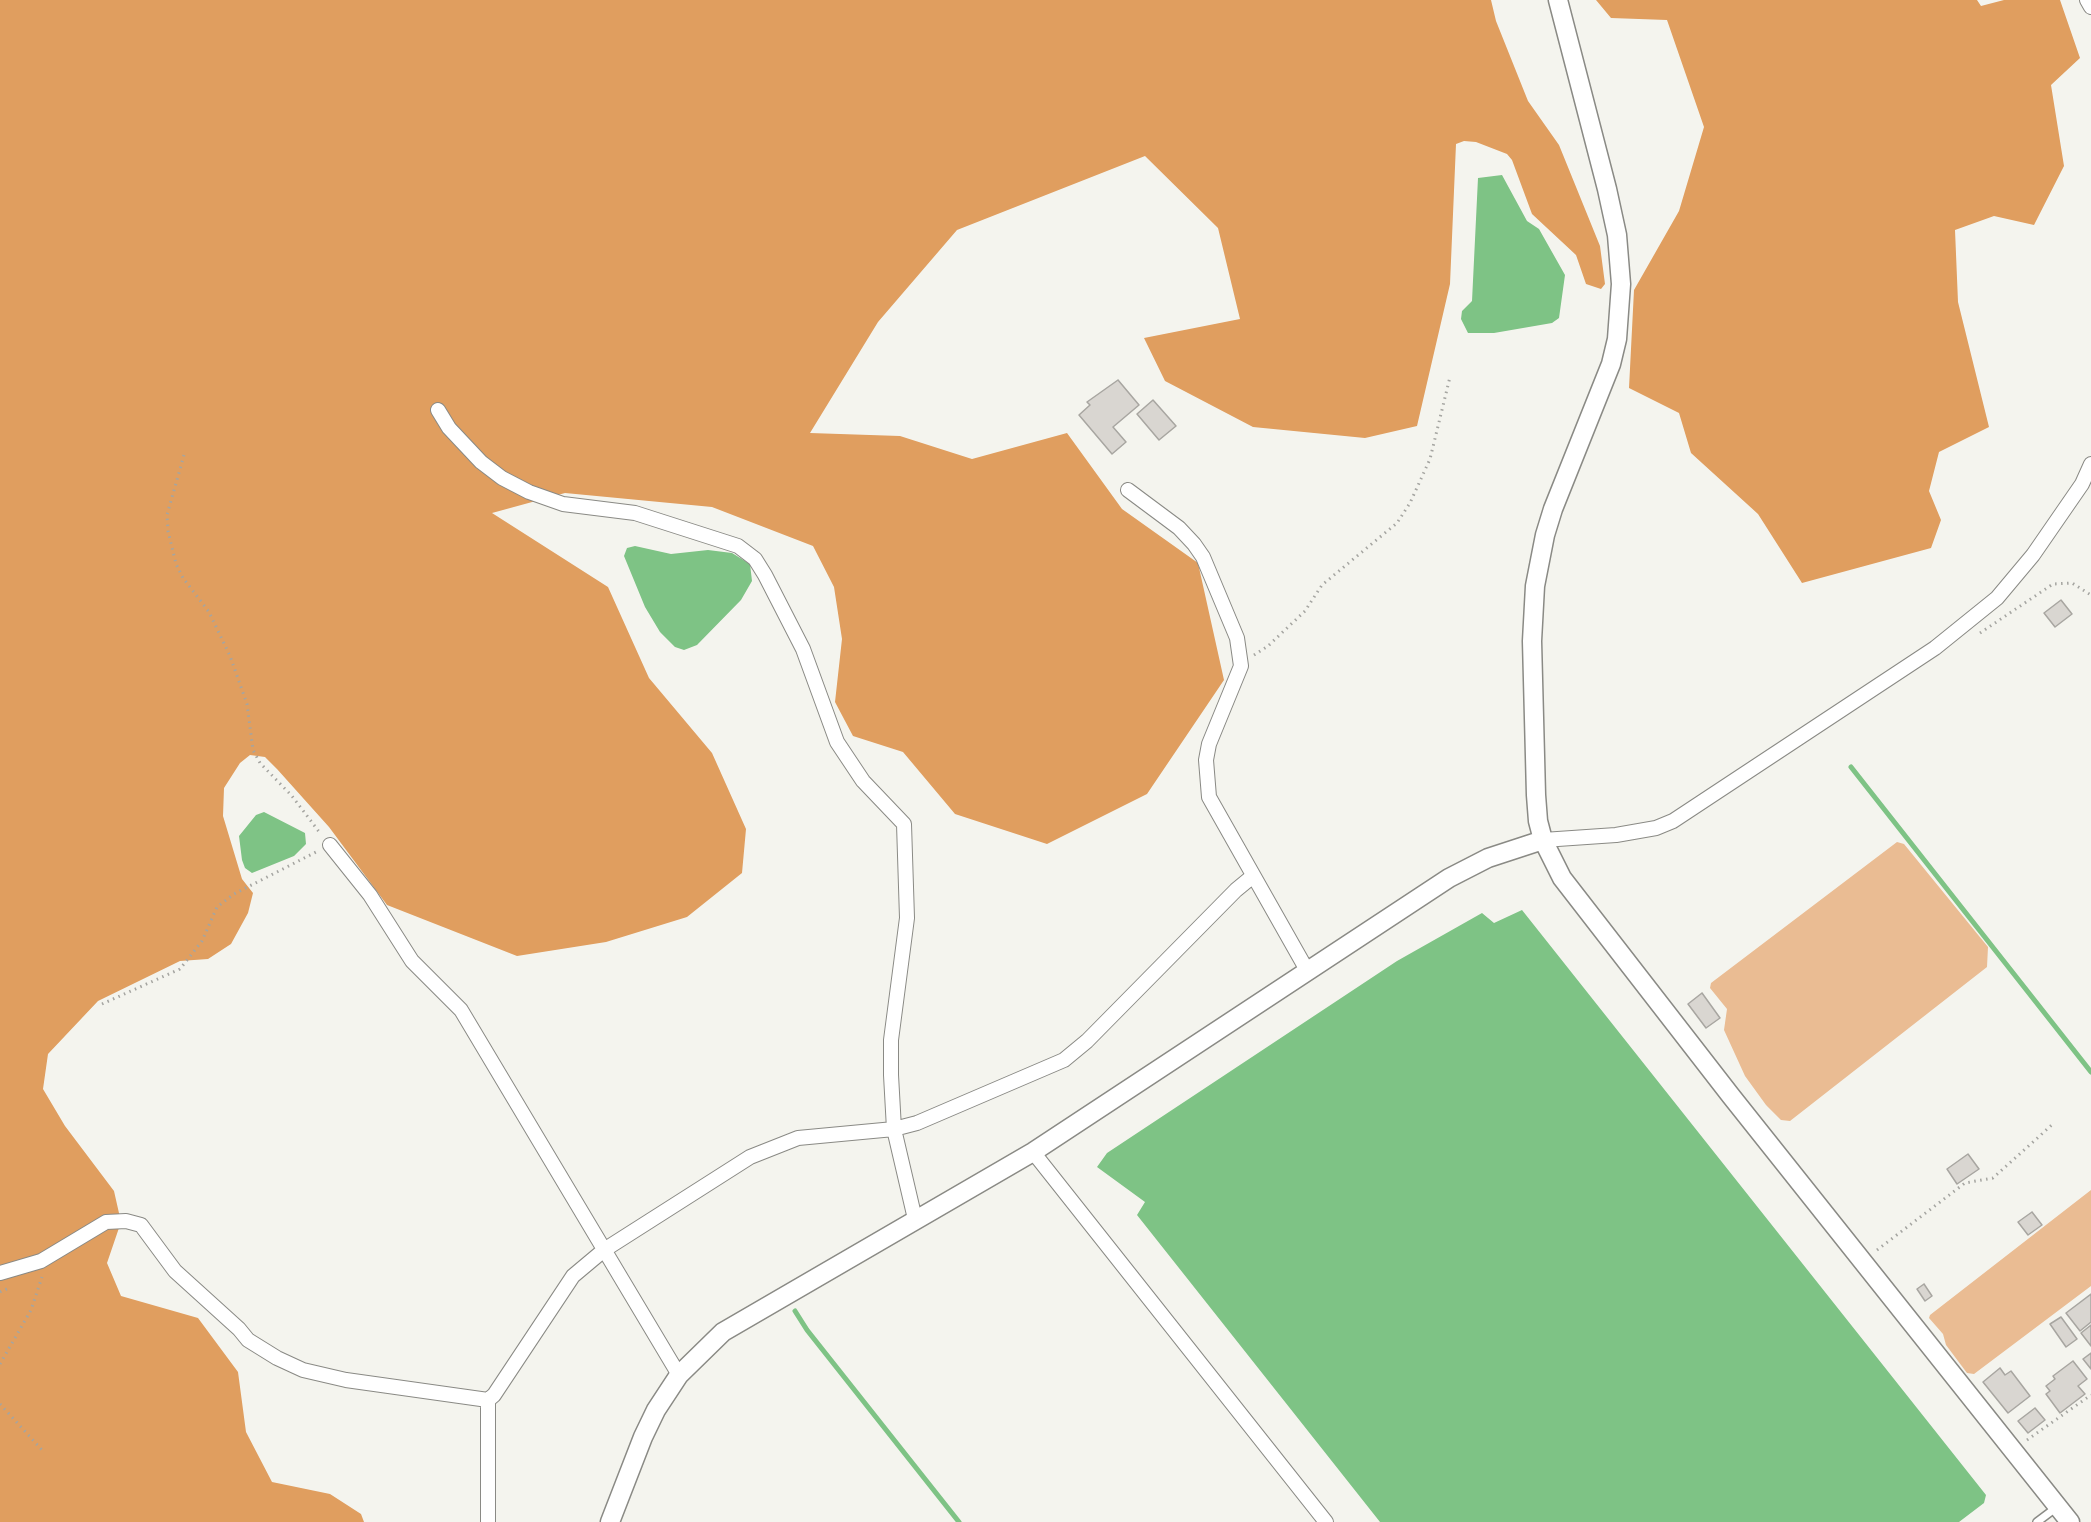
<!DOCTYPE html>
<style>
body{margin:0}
canvas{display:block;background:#f4f4ee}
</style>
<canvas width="2091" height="1522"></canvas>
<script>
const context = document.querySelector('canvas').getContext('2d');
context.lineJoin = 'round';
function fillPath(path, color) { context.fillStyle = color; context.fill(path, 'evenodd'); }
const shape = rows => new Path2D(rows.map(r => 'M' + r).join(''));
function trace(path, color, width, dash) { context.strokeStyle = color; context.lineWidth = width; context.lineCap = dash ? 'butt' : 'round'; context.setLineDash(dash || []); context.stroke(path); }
const green = shape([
 [1897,842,1904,844,1988,947,1987,967,1790,1121,1781,1120,1766,1105,1745,1076,1724,1030,1727,1009,1710,988,1711,983],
 [2091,1190,2091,1286,1974,1374,1967,1373,1946,1345,1943,1334,1929,1318,1930,1315]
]);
const forest = shape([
 [0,0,1491,0,1496,21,1528,101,1559,145,1600,246,1605,284,1601,289,1586,284,1576,255,1532,214,1512,160,1507,154,1476,142,1464,141,1456,144,1450,284,1417,426,1365,438,1253,427,1165,381,1144,338,1240,319,1218,228,1145,156,957,230,878,322,810,433,900,436,972,459,1067,433,1122,509,1198,563,1224,680,1147,794,1047,844,955,814,903,752,853,736,835,702,842,639,834,587,813,546,712,507,565,493,492,513,608,587,649,678,712,753,746,829,742,873,687,917,606,942,517,956,387,905,329,827,277,769,265,757,250,755,240,763,224,788,223,816,242,879,253,893,248,913,231,944,208,959,180,961,98,1001,48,1054,43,1089,65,1126,114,1191,121,1222,107,1263,121,1296,198,1318,238,1372,246,1432,272,1482,330,1494,361,1514,364,1522,0,1522],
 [1596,0,1977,0,1981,6,2004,0,2060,0,2080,58,2051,85,2064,166,2034,225,1994,216,1955,230,1958,302,1989,427,1939,452,1929,491,1941,520,1931,548,1802,583,1758,514,1691,453,1679,413,1629,388,1634,290,1679,211,1704,127,1667,20,1611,18]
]);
const water = shape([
 [1502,175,1527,221,1539,229,1565,275,1559,318,1552,323,1494,333,1468,333,1461,319,1462,311,1472,301,1478,178],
 [635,546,671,554,708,550,732,553,750,564,752,581,741,600,697,645,684,650,675,647,660,632,645,607,624,556,627,548],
 [264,812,305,833,306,844,294,856,252,873,245,868,242,860,239,836,256,815],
 [1522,910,1986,1495,1984,1503,1959,1522,1380,1522,1137,1215,1145,1202,1097,1167,1107,1153,1397,961,1482,913,1494,923]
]);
const stream = shape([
 [1851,767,2091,1072],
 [795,1311,807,1330,959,1522]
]);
const building = shape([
 [1118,380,1139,405,1113,427,1126,442,1112,454,1079,415,1090,405,1087,402,1118,380],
 [1153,400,1176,426,1159,440,1137,414,1153,400],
 [2061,600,2072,614,2055,627,2044,613,2061,600],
 [1702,993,1720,1018,1706,1028,1688,1004,1702,993],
 [1968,1154,1979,1169,1957,1184,1947,1169,1968,1154],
 [2032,1212,2042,1225,2028,1235,2018,1222,2032,1212],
 [1924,1284,1932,1296,1925,1301,1917,1289,1924,1284],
 [2091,1294,2091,1322,2080,1331,2066,1313,2091,1294],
 [2061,1317,2077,1339,2066,1347,2050,1324,2061,1317],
 [2091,1325,2091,1346,2081,1333,2091,1325],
 [2091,1353,2091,1369,2083,1359,2091,1353],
 [2073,1361,2087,1379,2078,1386,2085,1394,2060,1413,2046,1394,2050,1391,2046,1386,2055,1379,2053,1376,2073,1361],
 [2000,1368,2005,1375,2011,1371,2030,1396,2008,1413,1983,1382,2000,1368],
 [2035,1408,2045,1420,2028,1433,2018,1421,2035,1408]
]);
const path = shape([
 [184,455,167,515,168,531,176,564,183,578,209,612,230,656,247,704,253,750,260,763,292,796,320,833],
 [1980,633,2053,584,2072,583,2091,595],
 [1254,655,1268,646,1305,611,1322,585,1397,523,1410,503,1430,459,1450,377],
 [102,1004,180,969,202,941,217,907,234,894,316,852],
 [1877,1250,1965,1183,1993,1178,2054,1123],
 [0,1292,9,1288],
 [0,1364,31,1310,42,1277],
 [0,1404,42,1450],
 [2027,1440,2091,1395]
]);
const service = shape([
 [2037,1522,2057,1507]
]);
const minor = shape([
 [2087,0,2091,7],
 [438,410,449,428,481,462,502,478,529,492,563,504,635,513,738,546,755,559,765,575,803,649,837,742,863,781,904,824,907,918,891,1040,891,1075,894,1129,915,1219],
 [1128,490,1179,528,1194,544,1203,557,1237,638,1241,666,1209,744,1206,760,1209,797,1308,972],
 [1543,840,1616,835,1656,828,1673,821,1935,648,1997,598,2033,555,2082,484,2091,464],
 [330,845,370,895,412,961,461,1010,679,1375],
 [1033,1152,1326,1522],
 [0,1273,41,1261,106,1222,126,1221,141,1225,175,1271,239,1329,248,1340,277,1358,303,1370,346,1380,488,1400],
 [488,1522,488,1400,494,1395,573,1276,604,1250,750,1157,798,1138,894,1129,917,1123,1064,1060,1087,1041,1236,890,1253,876]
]);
const tertiary = shape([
 [1558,0,1607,189,1617,235,1621,284,1617,339,1611,364,1553,509,1545,535,1535,586,1532,641,1536,795,1538,821,1543,840,1562,878,1731,1096,2070,1522],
 [610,1522,643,1437,656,1410,679,1375,723,1332,1033,1152,1449,878,1488,858,1543,840]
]);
fillPath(green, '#eabc93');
fillPath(forest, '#e09e5f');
fillPath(water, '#7ec385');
trace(stream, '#7ec385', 5);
fillPath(building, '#d9d6d1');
trace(building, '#a8a6a1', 1.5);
trace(service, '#8a8a85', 10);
trace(minor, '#8a8a85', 16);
trace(tertiary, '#8a8a85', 21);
trace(path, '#a5a5a1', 3, [1.5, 4.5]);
trace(service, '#fff', 7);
trace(minor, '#fff', 14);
trace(tertiary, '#fff', 18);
</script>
